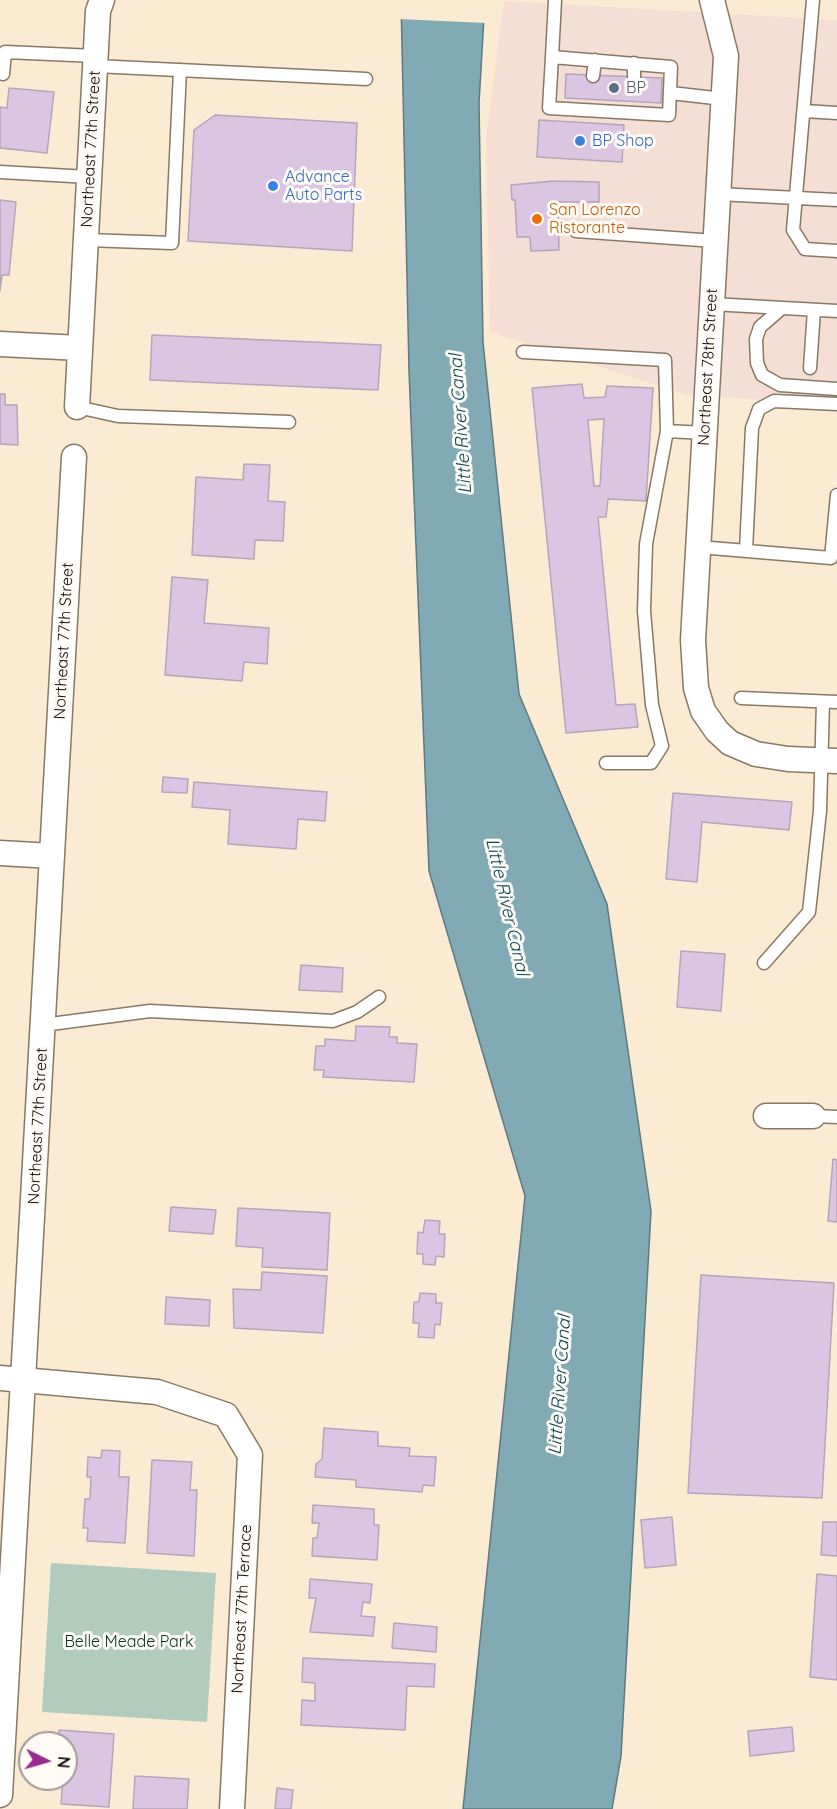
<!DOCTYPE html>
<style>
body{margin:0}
#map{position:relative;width:837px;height:1809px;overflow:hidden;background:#fcebd3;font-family:Quicksand,sans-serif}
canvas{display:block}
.north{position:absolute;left:18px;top:1731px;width:60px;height:60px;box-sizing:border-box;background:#fefaf5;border:2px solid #9f9a95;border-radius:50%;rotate:95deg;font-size:16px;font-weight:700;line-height:24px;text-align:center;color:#100b04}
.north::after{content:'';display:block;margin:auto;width:21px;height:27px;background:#982b8c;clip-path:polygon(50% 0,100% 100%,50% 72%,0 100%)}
</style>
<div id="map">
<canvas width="837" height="1809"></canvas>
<div class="north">N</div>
</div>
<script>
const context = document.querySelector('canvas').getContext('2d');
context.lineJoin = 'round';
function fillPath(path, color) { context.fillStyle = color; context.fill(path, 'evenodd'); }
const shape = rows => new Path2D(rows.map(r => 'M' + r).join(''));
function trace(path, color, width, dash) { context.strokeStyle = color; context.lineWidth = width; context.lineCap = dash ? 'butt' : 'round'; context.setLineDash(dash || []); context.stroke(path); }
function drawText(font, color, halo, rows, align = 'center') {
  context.font = font + ' Quicksand,sans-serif'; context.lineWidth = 6; context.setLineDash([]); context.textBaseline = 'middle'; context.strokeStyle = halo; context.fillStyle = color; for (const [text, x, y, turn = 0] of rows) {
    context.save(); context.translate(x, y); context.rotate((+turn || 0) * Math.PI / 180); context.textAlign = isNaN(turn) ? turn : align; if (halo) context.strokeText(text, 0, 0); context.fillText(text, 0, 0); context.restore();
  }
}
const commercial = shape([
 [504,1,837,20,837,405,688,395,490,332,486,140]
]);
const green = shape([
 [51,1563,216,1573,207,1722,42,1712]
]);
const water = shape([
 [401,0,485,0,479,103,483,342,519,694,607,904,651,1211,621,1756,612,1809,463,1809,525,1196,429,871,409,371,401,0]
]);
const pier = shape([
 [398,0,488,0,486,23,398,19]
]);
const building = shape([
 [566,74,662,78,661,103,565,98,566,74],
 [9,88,54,92,47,153,0,148,0,107,7,108,9,88],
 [215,115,357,123,352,251,188,241,194,130,215,115],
 [539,120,624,125,622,162,537,157,539,120],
 [554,181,599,182,599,202,558,202,559,250,531,251,530,237,517,237,515,200,512,200,511,185,554,181],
 [0,200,16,202,9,275,2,275,0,291,0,200],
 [152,335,381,345,378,390,150,380,152,335],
 [582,384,584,398,605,397,607,386,653,388,646,501,608,499,606,517,598,517,616,705,635,704,638,727,566,733,532,388,582,384],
 [604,419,600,486,594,486,588,420,604,419],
 [0,394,5,394,5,405,17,405,18,445,0,444,0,394],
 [244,464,270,465,268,501,285,502,283,541,255,540,254,559,192,555,196,477,243,480,244,464],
 [172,577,208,580,204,623,269,628,267,664,244,662,242,681,165,675,172,577],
 [163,777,188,779,187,793,162,792,163,777],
 [194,782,327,792,325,821,298,819,296,849,228,844,230,810,192,807,194,782],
 [673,793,792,802,789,830,702,822,697,882,666,879,673,793],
 [681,951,725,954,721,1011,677,1007,681,951],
 [301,965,343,968,342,992,299,990,301,965],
 [356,1026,390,1027,389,1037,397,1037,397,1043,417,1044,414,1082,323,1077,324,1070,314,1070,316,1046,325,1046,325,1039,355,1041,356,1026],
 [833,1159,837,1160,837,1222,828,1221,833,1159],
 [171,1207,216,1210,213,1234,169,1231,171,1207],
 [238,1208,330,1213,327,1270,262,1267,263,1248,236,1246,238,1208],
 [425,1220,440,1221,439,1234,445,1234,444,1257,436,1256,435,1265,423,1264,423,1254,417,1254,418,1232,423,1233,425,1220],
 [262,1272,327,1276,323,1333,234,1328,233,1289,261,1290,262,1272],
 [701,1275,834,1283,822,1498,688,1493,701,1275],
 [420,1293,436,1294,436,1303,442,1303,440,1325,435,1324,434,1338,418,1337,419,1323,413,1323,414,1302,419,1302,420,1293],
 [166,1297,210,1300,209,1326,165,1324,166,1297],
 [324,1428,378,1432,378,1446,410,1448,409,1456,436,1457,434,1486,423,1485,422,1492,356,1487,356,1480,315,1477,316,1464,322,1459,324,1428],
 [102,1450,120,1451,119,1477,129,1477,125,1543,87,1541,88,1528,83,1528,85,1499,90,1499,91,1477,87,1477,88,1457,101,1458,102,1450],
 [152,1460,192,1462,190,1490,197,1490,194,1556,147,1553,152,1460],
 [313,1505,374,1509,374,1525,379,1525,377,1560,312,1556,313,1538,317,1538,319,1523,312,1523,313,1505],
 [672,1517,676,1565,645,1568,641,1520,672,1517],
 [823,1522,837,1522,837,1556,821,1555,823,1522],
 [817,1574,837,1576,837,1680,810,1677,817,1574],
 [310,1579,372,1584,370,1603,363,1602,361,1616,375,1617,373,1636,310,1632,316,1598,309,1598,310,1579],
 [394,1623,437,1627,436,1652,392,1648,394,1623],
 [303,1658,435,1664,434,1687,407,1686,405,1730,301,1725,302,1700,315,1701,315,1683,302,1682,303,1658],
 [792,1727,794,1751,750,1756,748,1731,792,1727],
 [59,1730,114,1734,109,1807,61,1804,63,1779,66,1779,66,1743,58,1743,59,1730],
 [135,1776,189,1779,187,1809,133,1809,135,1776],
 [277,1788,293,1790,291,1809,275,1809,277,1788]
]);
const lane = shape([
 [813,0,793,230,805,249,837,251],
 [552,57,671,67,669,115,549,108,552,57],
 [552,57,555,0],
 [95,66,366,79],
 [0,73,3,74,5,52,96,56],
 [593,76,595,60],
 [634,77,634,63],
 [671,93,723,99],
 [804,111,837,113],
 [0,172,89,177],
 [718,194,837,200],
 [576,231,715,241],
 [86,240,172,243,180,70],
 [712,304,837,311],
 [782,308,760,327,756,339,757,363,762,375,780,385,837,389],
 [523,352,665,360,667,431,705,433],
 [810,368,814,310],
 [77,407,118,416,289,422],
 [699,547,831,558,837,495],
 [746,550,752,428,759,409,774,401,837,404],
 [741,698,837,702],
 [606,763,651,763,662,746,652,705,644,611,646,544,667,431],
 [764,963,809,912,820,811,823,702],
 [43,1025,150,1011,333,1021,357,1012,379,997],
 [813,1116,837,1117]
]);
const street = shape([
 [712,0,726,56,693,640,696,688,703,711,717,731,730,743,756,754,788,759,837,761],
 [0,344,80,348],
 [77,407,98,11,102,0],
 [0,853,52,856],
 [766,1116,813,1116],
 [0,1378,157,1392,226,1415,250,1455,232,1809],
 [0,1795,74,457]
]);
const markers = [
 [614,88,6,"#5c6f8a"],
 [580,141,6,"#3f7fe0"],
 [273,186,6,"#3f7fe0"],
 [537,219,6,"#e8710a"]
];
const serviceNames = [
 ["BP",626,88]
];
const shopNames = [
 ["BP Shop",592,141],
 ["Advance",285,177],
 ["Auto Parts",285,195]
];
const streetNames = [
 ["Northeast 77th Street",91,149,-87],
 ["Northeast 78th Street",708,367,-87],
 ["Northeast 77th Street",64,641,-87],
 ["Northeast 77th Street",38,1126,-87],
 ["Northeast 77th Terrace",242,1609,-87]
];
const foodNames = [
 ["San Lorenzo",549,210],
 ["Ristorante",549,228]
];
const parkNames = [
 ["Belle Meade Park",129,1642]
];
const waterNames = [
 ["Little River Canal",461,424,-94],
 ["Little River Canal",507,907,77],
 ["Little River Canal",560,1385,-86]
];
fillPath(commercial, '#f5ded3');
fillPath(green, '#b1cbbc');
fillPath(water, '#81aab5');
trace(water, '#5f7a80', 1.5);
fillPath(pier, '#fcebd3');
fillPath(building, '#dbc5e3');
trace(building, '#b5a4bb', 1.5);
trace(lane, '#887964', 15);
trace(street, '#887964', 27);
trace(lane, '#fff', 12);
trace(street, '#fff', 24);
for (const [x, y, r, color] of markers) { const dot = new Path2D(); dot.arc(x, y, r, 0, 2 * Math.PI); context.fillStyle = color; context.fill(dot); trace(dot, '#fefaf5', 2); }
drawText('16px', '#4e5e75', '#fefaf5', serviceNames, 'left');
drawText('16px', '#366cbe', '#fefaf5', shopNames, 'left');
drawText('16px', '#100b04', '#fefaf5', streetNames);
drawText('16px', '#c56008', '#fefaf5', foodNames, 'left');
drawText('16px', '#033420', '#fefaf5', parkNames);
drawText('italic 18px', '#074653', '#fefaf5', waterNames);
</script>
